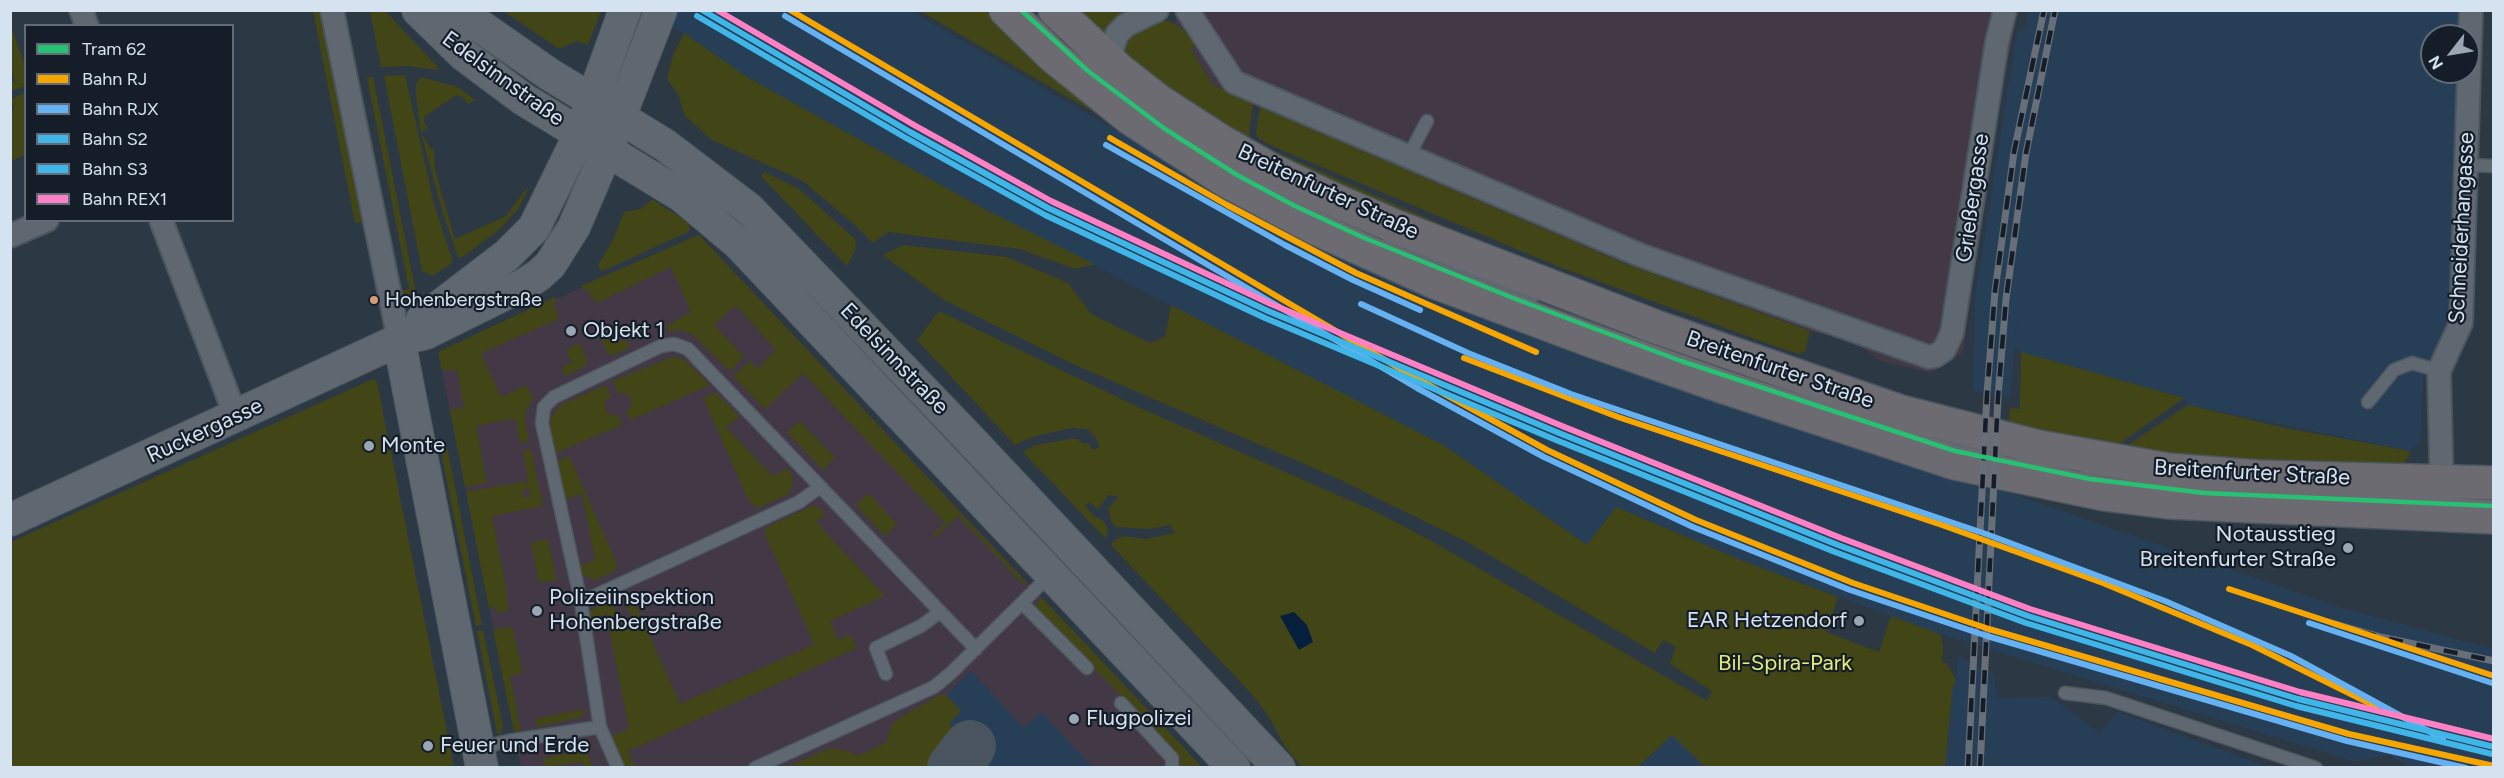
<!DOCTYPE html>
<meta charset="utf-8">
<style>
body{margin:0}
#map{position:relative;width:2504px;height:778px;overflow:hidden;background:#2c3843;font-family:Figtree,sans-serif}
canvas{display:block}
.frame{position:absolute;inset:0;border:12px solid #d5e2ef;pointer-events:none}
.legend{position:absolute;left:24px;top:24px;width:210px;height:198px;box-sizing:border-box;background:#151e28;border:2px solid #626c78;margin:0;padding:8px 10px;list-style:none;font-size:18px;color:#d5e2ef}
.legend li{display:flex;align-items:center;gap:12px;height:30px}
.legend b{width:30px;border:2px solid #626c78}
.north{position:absolute;left:2420px;top:24px;width:60px;height:60px;box-sizing:border-box;background:#151e28;border:2px solid #626c78;border-radius:50%;rotate:239deg;font-size:16px;font-weight:700;line-height:24px;text-align:center;color:#d5e2ef}
.north::after{content:'';display:block;margin:auto;width:21px;height:27px;background:#9aa6b3;clip-path:polygon(50% 0,100% 100%,50% 72%,0 100%)}
</style>
<div id="map">
<canvas width="2504" height="778"></canvas>
<div class="frame"></div>
<ul class="legend">
<li><b style="height:8px;background:#26c172"></b>Tram 62</li>
<li><b style="height:8px;background:#f7a600"></b>Bahn RJ</li>
<li><b style="height:8px;background:#66b1f2"></b>Bahn RJX</li>
<li><b style="height:8px;background:#40b5e8"></b>Bahn S2</li>
<li><b style="height:8px;background:#40b5e8"></b>Bahn S3</li>
<li><b style="height:8px;background:#ff80c5"></b>Bahn REX1</li>
</ul>
<div class="north">N</div>
</div>
<script>
const context = document.querySelector('canvas').getContext('2d');
context.lineJoin = 'round';
function fillPath(path, color) { context.fillStyle = color; context.fill(path, 'evenodd'); }
const shape = rows => new Path2D(rows.map(r => 'M' + r).join(''));
function trace(path, color, width, dash) { context.strokeStyle = color; context.lineWidth = width; context.lineCap = dash ? 'butt' : 'round'; context.setLineDash(dash || []); context.stroke(path); }
function drawText(font, color, halo, rows, align = 'center') {
  context.font = font + ' Figtree,sans-serif'; context.lineWidth = 4.5; context.setLineDash([]); context.textBaseline = 'middle'; context.strokeStyle = halo; context.fillStyle = color; for (const [text, x, y, turn = 0] of rows) {
    context.save(); context.translate(x, y); context.rotate((+turn || 0) * Math.PI / 180); context.textAlign = isNaN(turn) ? turn : align; if (halo) context.strokeText(text, 0, 0); context.fillText(text, 0, 0); context.restore();
  }
}
const commercial = shape([
 [1178,10,2018,11,1993,133,1963,353,1931,373,1880,361,1852,340,1810,331,1621,262,1315,132,1213,85,1191,49,1183,29,1175,24],
 [699,235,1202,767,521,767,438,352]
]);
const built = shape([
 [645,11,911,11,1146,148,1773,411,2339,607,2493,649,2493,767,2410,767,2389,755,2356,762,1940,634,1748,563,1616,507,1587,545,1445,446,986,210,744,75,688,36],
 [2029,11,2462,11,2461,36,2432,36,2432,72,2461,72,2455,323,2423,375,2420,443,2410,451,2188,405,2184,398,2021,352,2015,347,2017,318,2010,399,1973,391,1975,298,2017,31,2024,30],
 [1958,656,1994,674,1997,698,2051,697,2100,734,2117,712,2269,767,1945,768,1952,693,1956,679],
 [971,671,1024,728,1041,712,1093,767,990,767,949,724,961,711,946,695],
 [1672,734,1705,767,1638,768,1664,743]
]);
const green = shape([
 [313,11,320,11,362,222,355,223],
 [370,11,385,11,437,66,438,70,407,66,381,67],
 [504,11,601,11,588,45,577,41,559,49],
 [920,11,995,11,1106,119,1066,96],
 [1066,11,1131,11,1100,38],
 [1153,20,1169,21,1183,29,1196,45,1191,49,1213,85,1253,104,1249,134,1254,142,1474,239,1636,302,1806,362,1812,374,1807,375,1673,329,1670,325,1669,327,1542,280,1540,277,1538,279,1343,199,1278,166,1275,162,1274,164,1225,135,1136,73,1133,76,1128,71,1122,57,1125,43,1136,28],
 [11,27,25,66,26,86,11,91,11,83,15,82,11,69],
 [684,33,747,77,986,210,1094,264,1075,269,1020,249,888,232,873,243,855,225,803,181,712,140,685,116,678,94,667,79,672,58],
 [405,75,434,204,453,262,433,276,422,271,384,76],
 [373,77,416,293,414,297,399,302,399,291,409,289,367,78],
 [420,77,458,87,475,100,468,104,462,97,457,95,425,116,424,122,428,128,421,133,432,150,434,149,435,170,455,239,506,216,526,189,529,188,518,209,499,230,461,258,458,257,443,214,421,133,416,96,416,85],
 [25,93,25,155,11,161,11,114,14,107,11,99],
 [1260,107,1621,262,1810,331,1805,351,1799,354,1777,347,1557,266,1272,146,1259,139,1256,133],
 [764,172,799,189,855,239,856,248,847,266,761,176],
 [652,199,689,223,690,231,603,271,600,270,598,265,613,240,624,212,641,209],
 [699,235,1026,582,1024,585,958,516,934,538,932,536,945,523,803,373,765,409,733,376,750,361,757,369,776,350,736,305,714,325,744,357,730,371,693,335,681,330,668,331,666,326,691,312,671,267,597,303,596,300,593,301,587,289,584,290,581,286],
 [903,245,1007,257,1068,283,1091,314,1150,343,1165,337,1171,305,1445,446,1587,545,1616,507,1748,563,1838,597,1826,632,1879,652,1891,616,1940,634,1943,644,1942,663,1946,663,1956,679,1952,693,1945,767,1705,767,1672,735,1638,767,1302,767,1285,747,1268,715,1250,692,1111,545,1115,540,1124,536,1146,539,1175,533,1170,525,1150,529,1116,527,1111,521,1108,508,1119,497,1108,495,1098,510,1090,502,1085,506,1094,516,1104,521,1108,530,1105,538,1023,452,1036,445,1069,439,1077,439,1084,444,1088,442,1092,450,1100,447,1095,436,1087,429,1071,428,1032,437,1015,445,917,340,939,311,1140,408,1376,512,1430,540,1707,701,1712,691,1670,664,1676,647,1669,643,1663,640,1655,653,1469,543,1332,476,1075,365,944,300,883,255],
 [555,297,557,301,553,304,559,317,556,318,557,320,481,353,501,397,526,385,533,398,526,411,525,422,529,441,520,443,516,421,512,419,476,426,487,483,465,487,450,410,464,407,457,370,442,370,438,352],
 [612,329,618,342,626,339,630,348,613,355,608,354,598,335],
 [580,343,587,359,586,366,565,376,561,368,572,363,566,350],
 [2021,352,2184,398,2115,447,2008,429,2010,408,2020,409],
 [673,357,685,360,710,385,631,420,626,412,631,407,631,399,626,393,618,393,613,381],
 [373,379,377,382,454,767,11,767,11,542],
 [606,385,611,397,605,401,605,410,611,415,619,415,622,425,556,453,550,428,551,418,556,410,563,404],
 [715,392,740,417,726,427,772,476,788,468,791,472,793,483,789,494,760,507,755,507,749,501,703,398],
 [2188,405,2285,428,2410,451,2402,469,2113,455],
 [800,421,835,458,823,470,787,432],
 [447,446,482,625,476,626,440,447],
 [531,449,543,506,492,516,508,597,506,597,509,610,497,613,495,607,489,608,466,492,526,481,528,489,522,491,523,498,530,497,523,450],
 [569,456,617,563,615,570,610,574,594,580,581,574,578,567,595,560,582,493,565,500,557,461],
 [868,493,897,524,885,536,856,505],
 [815,505,825,513,816,522,885,596,830,621,838,640,850,634,857,648,628,751,635,767,621,767,612,736,629,728,606,614,589,621,590,611,609,599,625,628,635,623,620,593,626,592,632,596,680,704,798,652,814,644,764,532,767,527],
 [548,539,557,580,539,583,531,543],
 [1042,598,1202,767,1180,767,1180,760,1175,751,1037,609,1036,604],
 [512,626,523,673,510,676,520,725,520,731,514,732,493,630],
 [483,630,503,726,500,735,497,733,477,631],
 [941,694,946,695,961,711,949,724,968,744,949,767,787,767,830,748,850,751,857,756,886,743,891,726,898,719],
 [582,709,584,716,582,717,537,727,535,719],
 [578,751,587,754,593,767,584,767,583,762,545,767,543,758]
]);
const water = shape([
 [1294,612,1307,625,1313,642,1299,650,1280,616]
]);
const taxiway = shape([
 [953,768,970,746]
]);
const lane = shape([
 [1408,157,1427,121],
 [2466,165,2494,166],
 [1388,243,1531,300],
 [2368,402,2394,370,2412,363,2439,371],
 [1927,437,2000,456],
 [2085,474,2154,483],
 [581,602,799,502,820,487],
 [1022,603,1087,668],
 [886,674,876,648,921,626,940,612],
 [2065,693,2106,698,2316,768],
 [1121,703,1172,758,1172,768],
 [480,748,508,741,600,727],
 [618,768,600,727,581,602,542,423,544,407,554,397,661,346,674,344,688,349,976,649],
 [755,768,934,687,951,673,1051,574]
]);
const street = shape([
 [81,10,87,26],
 [332,10,399,340],
 [1187,10,1234,82,1640,255,1929,357,1935,356,1944,350,1952,333,1997,42,2005,10],
 [1119,70,1114,61,1112,49,1117,34,1126,25,1157,10],
 [161,220,236,417],
 [10,236,47,220],
 [2442,496,2439,371,2461,323,2471,10]
]);
const secondary = shape([
 [418,10,464,55,523,99,682,196,739,244,1234,768],
 [457,10,549,74,665,145,749,209,967,436,1279,768],
 [422,320,507,255,534,228,580,134,625,10],
 [399,340,482,768],
 [10,520,399,340,426,333,527,283,539,275,550,265,574,227,607,150,661,10]
]);
const primary = shape([
 [1006,10,1053,56,1130,118,1225,180,1313,227,1435,282,1590,340,1721,386,1955,463,2104,494,2168,502,2494,517],
 [1055,10,1120,71,1157,100,1222,142,1271,170,1332,199,1394,226,1656,327,1901,412,2038,447,2168,470,2259,477,2494,483]
]);
const rail = shape([
 [2335,624,2381,637,2494,661],
 [1968,768,1987,394,1995,291,2014,152,2044,10],
 [1980,768,1998,397,2006,299,2026,153,2055,10]
]);
const rail1 = shape([
 [790,10,1421,381,1547,450,1696,520,1853,583,1989,629,2349,734,2494,766],
 [1110,138,1227,205,1356,273,1536,352],
 [1464,358,1618,417,1942,525,2103,583,2252,645,2377,707],
 [2229,589,2494,676]
]);
const rail2 = shape([
 [785,16,1417,388,1544,457,1693,527,1850,590,1987,636,2347,741,2466,768],
 [1106,145,1285,245,1353,280,1420,310],
 [1361,304,1468,353,1571,394,1986,534,2165,601,2291,656,2443,739],
 [2309,623,2492,683]
]);
const rail3 = shape([
 [702,10,910,132,1048,208,1268,311,1559,433,1838,545,2028,616,2298,699,2494,747]
]);
const rail4 = shape([
 [697,16,906,138,1045,215,1265,318,1556,440,1835,552,2026,623,2296,706,2492,754]
]);
const rail5 = shape([
 [717,10,914,125,1051,201,1271,304,1562,426,1841,538,2030,609,2300,692,2494,739]
]);
const tram1 = shape([
 [1021,10,1088,71,1165,129,1237,175,1295,206,1362,237,1513,298,1681,361,1955,451,2090,479,2204,493,2494,506]
]);
const markers = [
 [374,300,5,"#d39c74"],
 [571,331,6,"#9aa6b3"],
 [369,446,6,"#9aa6b3"],
 [2348,548,6,"#9aa6b3"],
 [537,611,6,"#9aa6b3"],
 [1859,621,6,"#9aa6b3"],
 [1074,719,6,"#9aa6b3"],
 [428,746,6,"#9aa6b3"]
];
const busNames = [
 ["Hohenbergstraße",385,300]
];
const streetNames = [
 ["Edelsinnstraße",503,79,36],
 ["Breitenfurter Straße",1328,192,25],
 ["Grießergasse",1973,198,-82],
 ["Schneiderhangasse",2462,228,-87],
 ["Edelsinnstraße",894,359,46],
 ["Breitenfurter Straße",1780,370,19],
 ["Ruckergasse",205,431,-25],
 ["Breitenfurter Straße",2252,473,3]
];
const poiNames = [
 ["Objekt 1",583,331],
 ["Monte",381,446],
 ["Notausstieg",2336,535,"right"],
 ["Breitenfurter Straße",2336,560,"right"],
 ["Polizeiinspektion",549,598],
 ["Hohenbergstraße",549,623],
 ["EAR Hetzendorf",1847,621,"right"],
 ["Flugpolizei",1086,719],
 ["Feuer und Erde",440,746]
];
const parkNames = [
 ["Bil-Spira-Park",1785,664]
];
fillPath(commercial, '#423846');
fillPath(built, '#263f56');
fillPath(green, '#424617');
fillPath(water, '#051f3d');
trace(taxiway, '#4a545e', 52);
trace(lane, '#4b565f', 15);
trace(street, '#4b565f', 26);
trace(secondary, '#4b565f', 34);
trace(primary, '#4b565f', 36);
trace(lane, '#5f6870', 12);
trace(street, '#5f6870', 22);
trace(secondary, '#5f6870', 32);
trace(primary, '#6c6b72', 33);
trace(rail, '#686f78', 7);
trace(rail, '#151e28', 4.5, [14]);
trace(rail1, '#f7a600', 6);
trace(rail2, '#66b1f2', 6);
trace(rail3, '#40b5e8', 6);
trace(rail4, '#40b5e8', 6);
trace(rail5, '#ff80c5', 6);
trace(tram1, '#26c172', 4.5);
for (const [x, y, r, color] of markers) { const dot = new Path2D(); dot.arc(x, y, r, 0, 2 * Math.PI); context.fillStyle = color; context.fill(dot); trace(dot, '#151e28', 2); }
drawText('20px', '#d5e2ef', '#151e28', busNames, 'left');
drawText('22px', '#d5e2ef', '#151e28', streetNames);
drawText('22px', '#d5e2ef', '#151e28', poiNames, 'left');
drawText('22px', '#e3ed75', '#151e28', parkNames);
</script>
